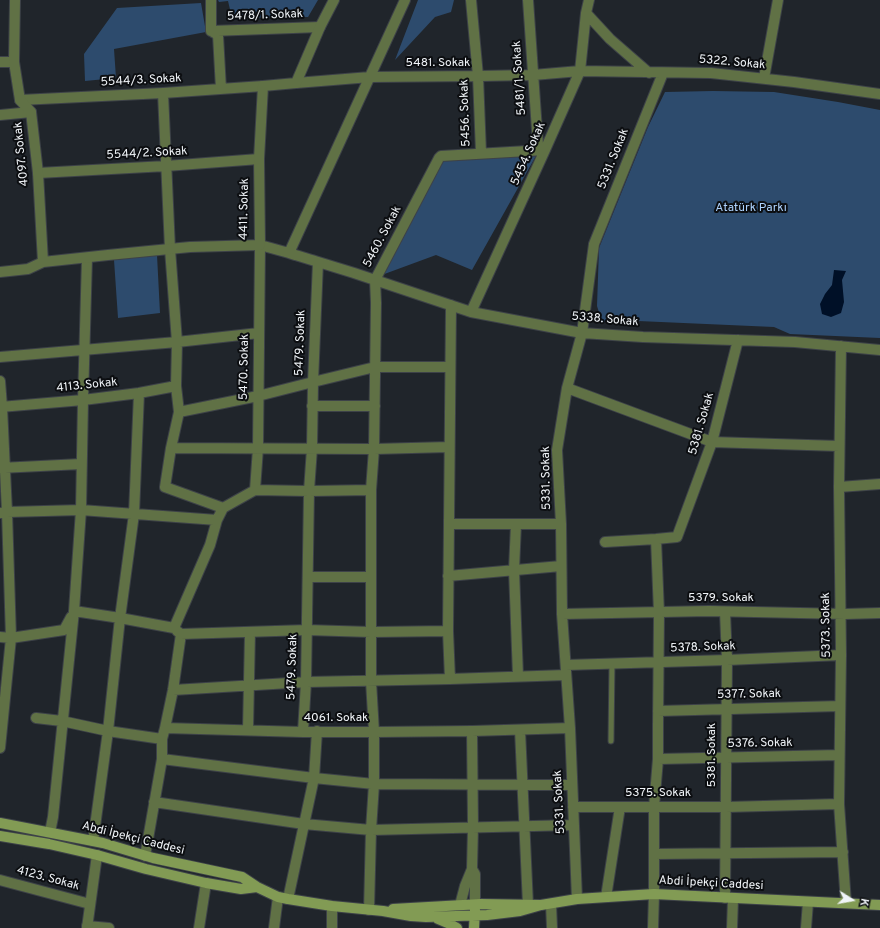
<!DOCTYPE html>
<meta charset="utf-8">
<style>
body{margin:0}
#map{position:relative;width:880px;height:928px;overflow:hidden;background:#20252b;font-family:Overpass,sans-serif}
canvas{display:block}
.north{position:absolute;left:832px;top:880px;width:40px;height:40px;-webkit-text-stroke:3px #0c0e11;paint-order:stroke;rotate:101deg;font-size:11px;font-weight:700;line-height:16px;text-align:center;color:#f0f4f8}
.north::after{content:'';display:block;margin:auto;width:14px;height:18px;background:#f0f4f8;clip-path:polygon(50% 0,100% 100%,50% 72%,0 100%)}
</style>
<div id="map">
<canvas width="880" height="928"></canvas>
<div class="north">K</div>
</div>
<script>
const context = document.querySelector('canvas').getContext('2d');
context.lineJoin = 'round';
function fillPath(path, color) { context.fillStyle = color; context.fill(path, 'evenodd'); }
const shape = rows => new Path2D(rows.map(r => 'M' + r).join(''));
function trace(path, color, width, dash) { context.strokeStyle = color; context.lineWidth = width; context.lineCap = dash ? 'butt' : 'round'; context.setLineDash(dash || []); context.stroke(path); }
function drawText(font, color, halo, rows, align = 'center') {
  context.font = font + ' Overpass,sans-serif'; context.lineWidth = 4; context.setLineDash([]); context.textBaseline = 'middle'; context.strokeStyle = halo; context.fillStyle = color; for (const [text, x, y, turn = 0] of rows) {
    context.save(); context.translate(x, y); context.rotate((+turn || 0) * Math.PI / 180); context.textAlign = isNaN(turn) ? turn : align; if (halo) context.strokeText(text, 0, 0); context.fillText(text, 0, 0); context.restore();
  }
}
const green = shape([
 [218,0,318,0,308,17,232,18,228,1,219,2],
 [418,0,454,0,451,12,435,17,395,60],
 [201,3,206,32,114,49,116,78,85,81,84,54,117,8],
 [713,91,774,92,838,102,880,110,880,338,790,334,774,327,638,321,602,322,597,306,599,248,648,127,665,92],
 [537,154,472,270,436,255,379,276,442,158],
 [157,255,160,313,118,318,114,260]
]);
const water = shape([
 [834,270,846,271,842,280,844,302,841,313,831,317,822,314,820,304,825,294,832,285]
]);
const service = shape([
 [611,741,612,663]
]);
const minor = shape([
 [211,0,211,31,218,35,221,89],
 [471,0,478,76,481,153],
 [528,0,538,145,545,150],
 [586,13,610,39,649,73],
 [211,31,320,27],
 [0,62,14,62],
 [764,78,778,0],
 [296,83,370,77,478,76,533,75,580,71,711,73,794,82,880,94],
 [163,93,170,249,177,342,176,386,179,412,171,448,374,449,449,447],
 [20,100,163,93,263,86],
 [0,115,31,112],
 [38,173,166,166,259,159],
 [295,255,289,253,405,0],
 [471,312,545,150,580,71,586,13,589,0],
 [841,346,839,487,841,655,839,804,846,903],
 [0,357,177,342,259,333],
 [0,381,2,407,7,512,0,513],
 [567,388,712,442,839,446],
 [312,406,375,406],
 [0,407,83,400,139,393,176,386],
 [179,412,258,396,313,382,375,367,450,367],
 [171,448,165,487,223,508],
 [0,468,81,464],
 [839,487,880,484],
 [255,490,258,448,260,245,289,253,354,273,471,312,582,333,643,337,795,342,880,350],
 [371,490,374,449,376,303,375,280,439,158,441,156,545,150],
 [449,524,561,524],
 [516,524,514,570,518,676],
 [605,542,656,539,677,537,712,442,738,340],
 [448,576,561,566],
 [308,577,371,577],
 [74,611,120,618,174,628],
 [562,614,709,611,845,614,880,613],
 [174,628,210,545,217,520,223,508,255,490,309,491,371,490,371,681,374,732,374,784,371,830,369,910],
 [177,631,181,634,173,690,165,728,303,732,374,732,472,731,570,728],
 [181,634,307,630,371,632,448,631,451,305],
 [0,637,11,638,64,630,71,617],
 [566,665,727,660,841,655],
 [450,679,566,675],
 [173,690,306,682,450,679,448,631],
 [658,711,840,706],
 [36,718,62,721,108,731,162,739],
 [248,730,250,632],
 [520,730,528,905],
 [472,731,473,827,472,869,475,874,475,905],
 [303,732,306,682,309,491,312,448,313,382,318,262,312,260],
 [0,748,11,638,7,512,81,510,217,520],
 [162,759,314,778,374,784,572,785],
 [658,759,839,755],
 [154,802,304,824,371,830,574,825],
 [573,807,726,807,839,804],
 [50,832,53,817,74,611,81,510,83,400,87,258],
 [93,841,108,731,120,618,134,514,139,393],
 [654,854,843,852],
 [145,856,162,759,162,739,165,728],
 [0,880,90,904],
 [606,897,620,807],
 [725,898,727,660,725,612],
 [288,899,314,778,317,731],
 [577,899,570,728,562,614,561,524,557,450,567,388,582,333,594,244,663,73],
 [551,904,552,928],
 [460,905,465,886,472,869],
 [87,926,109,928],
 [199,928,206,883],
 [274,928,278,897],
 [332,928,332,906],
 [653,928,654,894,654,807,658,759,658,726,659,613,656,539],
 [732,928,733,899],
 [806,928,808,902]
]);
const tertiary = shape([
 [15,0,14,62,20,100,31,112,38,173,43,262],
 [0,272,28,269,43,262,108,255,190,247,260,245,259,159,263,86,296,83,320,27,334,0],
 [87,928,97,855]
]);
const secondary = shape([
 [0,823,103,843,153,858,242,877,257,887,278,897,288,899,332,906,383,911,411,916,426,917,487,915,520,911,541,905],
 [0,836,49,844,97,855,146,869,206,883,241,889,257,887],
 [393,909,481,904,541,905,577,899,654,894,880,905],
 [438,919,450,924,457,928],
 [474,928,475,910]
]);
const streetNames = [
 ["5478/1. Sokak",265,16,-2],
 ["5322. Sokak",732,63,5],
 ["5481. Sokak",438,64],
 ["5481/1. Sokak",520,78,-94],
 ["5544/3. Sokak",141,81,-3],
 ["5456. Sokak",466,113,-92],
 ["4097. Sokak",22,154,-96],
 ["5544/2. Sokak",147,154,-3],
 ["5454. Sokak",529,154,-66],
 ["5331. Sokak",614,159,-68],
 ["4411. Sokak",245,209,-89],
 ["5460. Sokak",383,237,-62],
 ["5338. Sokak",605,320,5],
 ["5479. Sokak",301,343,-88],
 ["5470. Sokak",245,367,-89],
 ["4113. Sokak",87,386,-6],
 ["5381. Sokak",702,424,-74],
 ["5331. Sokak",547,478,-91],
 ["5379. Sokak",721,599],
 ["5373. Sokak",827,625,-91],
 ["5378. Sokak",703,648,-2],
 ["5479. Sokak",293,667,-88],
 ["5377. Sokak",749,695,-1],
 ["4061. Sokak",336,719],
 ["5376. Sokak",760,744,-1],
 ["5381. Sokak",713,755,-90],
 ["5375. Sokak",658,794],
 ["5331. Sokak",560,802,-93],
 ["Abdi İpekçi Caddesi",133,839,14],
 ["4123. Sokak",48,879,15],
 ["Abdi İpekçi Caddesi",711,884,3]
];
const parkNames = [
 ["Atatürk Parkı",751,209]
];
fillPath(green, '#2d4b6d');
fillPath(water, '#001027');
trace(service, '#3d4248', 7);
trace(minor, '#3d4248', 12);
trace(tertiary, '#3d4248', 12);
trace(secondary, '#3d4248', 12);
trace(service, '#607145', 5);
trace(minor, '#607145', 10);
trace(tertiary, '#607145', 10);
trace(secondary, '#829b54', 10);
drawText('12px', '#f0f4f8', '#0c0e11', streetNames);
drawText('12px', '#aed3fe', '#0c0e11', parkNames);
</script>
